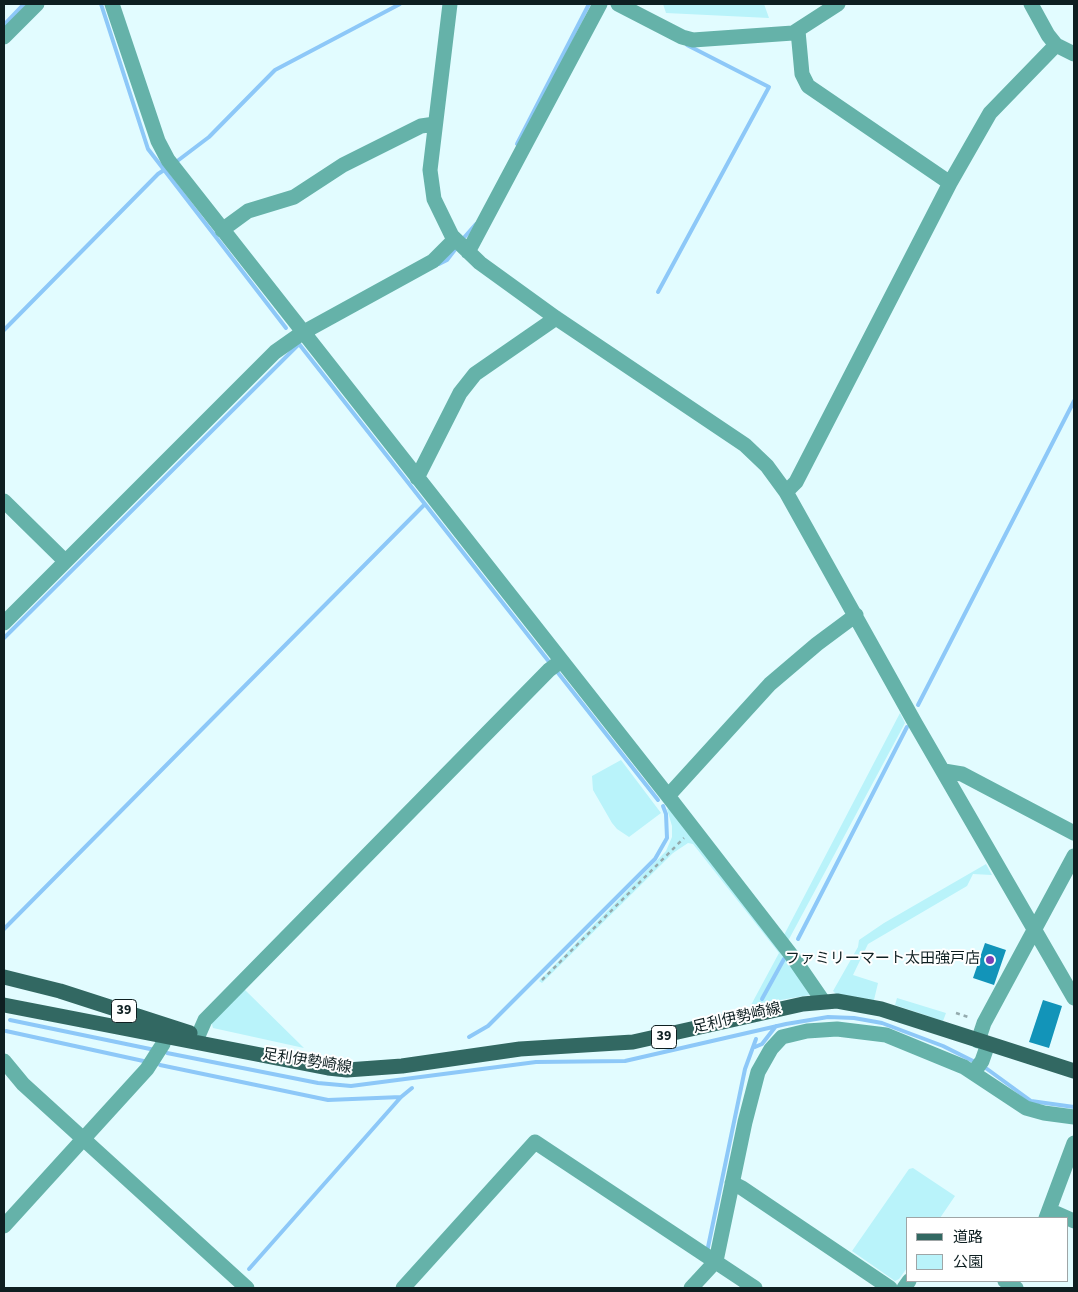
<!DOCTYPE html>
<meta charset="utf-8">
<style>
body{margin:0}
#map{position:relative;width:1078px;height:1292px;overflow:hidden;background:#e2fcff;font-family:"Source Sans 3","Noto Sans JP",sans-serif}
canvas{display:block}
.frame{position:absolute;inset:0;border:5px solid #0e1f21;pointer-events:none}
.legend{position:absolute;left:906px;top:1217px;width:162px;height:65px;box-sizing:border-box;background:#fff;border:1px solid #9fa5a6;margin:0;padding:6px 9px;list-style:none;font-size:15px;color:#0e1f21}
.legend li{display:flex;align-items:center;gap:10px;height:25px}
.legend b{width:25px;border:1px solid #9fa5a6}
</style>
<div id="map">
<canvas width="1078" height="1292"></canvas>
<div class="frame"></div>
<ul class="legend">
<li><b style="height:6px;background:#326862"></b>道路</li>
<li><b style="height:14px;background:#b9f3fa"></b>公園</li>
</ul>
</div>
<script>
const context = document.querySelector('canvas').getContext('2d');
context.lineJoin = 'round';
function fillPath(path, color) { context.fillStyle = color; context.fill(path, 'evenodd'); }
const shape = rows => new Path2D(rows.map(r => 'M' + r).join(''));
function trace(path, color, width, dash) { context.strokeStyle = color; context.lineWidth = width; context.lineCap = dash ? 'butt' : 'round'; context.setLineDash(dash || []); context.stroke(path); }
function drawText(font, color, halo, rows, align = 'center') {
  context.font = font + ' "Source Sans 3","Noto Sans JP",sans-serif'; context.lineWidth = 4; context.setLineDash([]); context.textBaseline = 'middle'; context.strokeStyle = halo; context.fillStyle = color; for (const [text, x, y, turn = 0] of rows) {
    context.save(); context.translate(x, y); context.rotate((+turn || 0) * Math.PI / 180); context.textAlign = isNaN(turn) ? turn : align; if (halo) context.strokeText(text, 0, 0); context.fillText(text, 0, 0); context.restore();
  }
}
const green = shape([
 [663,4,764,4,769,18,666,13],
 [900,713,905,723,788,941,784,935],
 [621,760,661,813,629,837,617,829,612,823,593,790,592,776],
 [669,807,816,994,751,1005,779,953,693,844,688,843,673,853,542,983,539,981,666,851,672,837,672,826,667,809],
 [986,864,992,875,973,874,967,886,868,944,853,975,878,983,874,1000,836,994,833,991,858,947,859,940,884,923],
 [243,988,304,1048,213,1028,211,1021],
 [897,998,946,1013,943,1021,895,1005],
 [913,1168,955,1196,940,1218,907,1218,907,1268,899,1279,895,1281,852,1251,909,1169]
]);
const stream = shape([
 [101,4,148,149,286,328],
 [4,25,24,4],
 [517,144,589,4],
 [176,162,209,137,275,70,400,4],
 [461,241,476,224],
 [439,264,447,260,457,247],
 [658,292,769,87,687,45],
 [4,330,158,174,170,166],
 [4,638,299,344,550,663],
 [555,669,658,800],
 [918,705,1074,401],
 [4,929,425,504],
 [798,939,907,727],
 [762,999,784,959],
 [10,1020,155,1050],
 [6,1031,148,1062],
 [469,1037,488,1026,655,859,667,838,666,814,663,806],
 [755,1047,762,1044,776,1026],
 [167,1053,318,1083,351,1086,536,1062,625,1061,786,1024,828,1017,854,1018,882,1023,943,1046,977,1063],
 [160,1065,328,1100,401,1097],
 [983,1066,1031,1101,1074,1107],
 [707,1252,745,1069,756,1039],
 [249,1269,401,1097,412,1088]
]);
const building = shape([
 [985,943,1006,950,994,985,973,978],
 [1043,1000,1062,1006,1049,1048,1029,1042]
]);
const path = shape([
 [542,980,684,838],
 [956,1013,971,1018]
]);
const minor = shape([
 [112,4,158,141,168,160,668,796,792,956,823,1001],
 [450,4,430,170,434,199,452,236,480,263,556,318,745,445,767,466,786,492,915,723,1074,998],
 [618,4,682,37,693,40,793,33,838,4],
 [1031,4,1048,35,1056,45,1074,54],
 [798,31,802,74,808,86,950,183],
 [4,37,37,4],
 [222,230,248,211,294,197,343,165,421,126,435,124],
 [468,252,600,4],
 [417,478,460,393,475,374,556,318],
 [786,492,796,482,950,183,990,113,1056,45],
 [4,501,65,561],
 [4,623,275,352,302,333,433,261,455,239],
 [944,771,962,774,1074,833],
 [668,796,770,684,817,644,856,615],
 [198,1036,205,1020,549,670,561,661],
 [978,1041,984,1023,1074,856],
 [4,1061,23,1084,247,1288],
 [974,1072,982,1061,988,1044],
 [732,1183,742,1188,890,1288],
 [1049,1210,1074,1221],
 [1046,1218,1074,1143],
 [4,1226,147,1069,163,1044,165,1037],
 [1005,1281,1016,1288],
 [403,1288,535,1142,755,1288],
 [691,1288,716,1261,745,1122,758,1072,771,1049,782,1037,807,1031,837,1029,886,1035,964,1067,1026,1108,1044,1113,1074,1117],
 [904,1288,909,1281]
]);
const major = shape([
 [4,977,60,991,190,1033],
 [4,1005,328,1068,347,1070,402,1066,520,1049,633,1042,803,1004,837,1001,881,1009,1074,1071]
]);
const markers = [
 [990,960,5,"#7740b7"]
];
const shields = [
 [124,1011,25],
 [664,1037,25]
];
const shieldNames = [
 ["39",124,1011],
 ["39",664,1037]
];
const poiNames = [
 ["ファミリーマート太田強戸店",980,960]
];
const streetNames = [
 ["足利伊勢崎線",737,1019,-13],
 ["足利伊勢崎線",307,1062,9]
];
fillPath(green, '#b9f3fa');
trace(stream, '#8dc8f8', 4);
fillPath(building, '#1294b9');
trace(path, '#94abae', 2.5, [4, 4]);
trace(minor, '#65b2a9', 15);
trace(major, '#326862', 15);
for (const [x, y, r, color] of markers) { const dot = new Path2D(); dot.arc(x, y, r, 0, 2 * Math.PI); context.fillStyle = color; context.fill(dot); trace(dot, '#fff', 2); }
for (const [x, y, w] of shields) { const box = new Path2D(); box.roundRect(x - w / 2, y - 11.5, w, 23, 4); context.fillStyle = '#fff'; context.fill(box); trace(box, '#0e1f21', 1); }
drawText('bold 14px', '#0e1f21', null, shieldNames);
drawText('15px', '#0e1f21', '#fff', poiNames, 'right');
drawText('15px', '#0e1f21', '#fff', streetNames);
</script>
